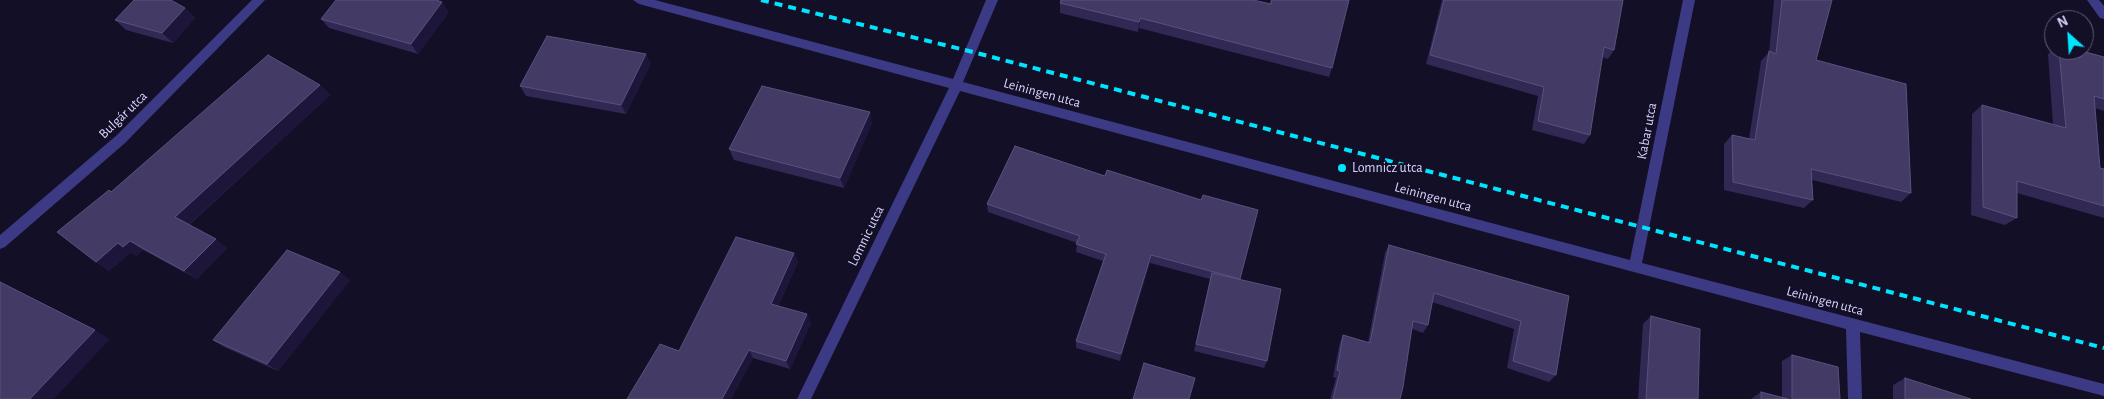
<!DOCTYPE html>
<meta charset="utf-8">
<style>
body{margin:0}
#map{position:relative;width:2104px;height:399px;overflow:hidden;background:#130f26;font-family:"Alegreya Sans",sans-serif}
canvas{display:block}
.north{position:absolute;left:2044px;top:10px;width:50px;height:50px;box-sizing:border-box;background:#130f26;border:1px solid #625e7d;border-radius:50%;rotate:334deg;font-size:14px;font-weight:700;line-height:20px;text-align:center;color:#d9d4ff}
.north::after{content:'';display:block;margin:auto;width:18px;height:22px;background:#00e5ff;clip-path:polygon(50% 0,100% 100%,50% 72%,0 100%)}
</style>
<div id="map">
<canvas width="2104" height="399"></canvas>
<div class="north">N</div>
</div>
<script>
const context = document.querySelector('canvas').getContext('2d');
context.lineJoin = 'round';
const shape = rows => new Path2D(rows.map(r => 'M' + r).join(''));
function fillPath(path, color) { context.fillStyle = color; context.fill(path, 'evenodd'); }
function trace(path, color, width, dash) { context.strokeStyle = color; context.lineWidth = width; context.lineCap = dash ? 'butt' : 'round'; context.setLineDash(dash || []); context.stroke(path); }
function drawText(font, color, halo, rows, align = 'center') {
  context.font = font + ' "Alegreya Sans",sans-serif'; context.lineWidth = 4; context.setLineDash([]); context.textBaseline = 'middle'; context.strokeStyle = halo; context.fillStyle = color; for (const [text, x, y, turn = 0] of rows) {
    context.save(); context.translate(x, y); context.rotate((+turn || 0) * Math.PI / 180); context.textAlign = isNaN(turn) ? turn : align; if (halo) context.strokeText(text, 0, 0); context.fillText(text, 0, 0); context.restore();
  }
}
const minor = shape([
 [252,0,265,0,125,143,5,247,0,249,0,235,117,135,252,0],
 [633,0,655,0,953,79,986,0,998,0,963,82,1630,260,1683,0,1695,0,1642,263,2104,384,2104,396,1860,332,1862,399,1848,399,1846,329,960,91,811,399,797,399,949,88,639,4,633,0],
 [2087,0,2099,0,2104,6,2104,19,2100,18,2087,0]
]);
const rail = shape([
 [761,0,969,51,2104,348]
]);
const wall = shape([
 [1270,0,1349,0,1332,68,1329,77,1139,28,1138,32,1060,13,1060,3,1270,4],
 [1442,0,1623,0,1614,50,1608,59,1602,57,1590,135,1584,144,1532,130,1538,96,1426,64],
 [1774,0,1832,0,1816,60,1911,193,1901,202,1812,180,1813,200,1804,208,1724,190,1724,144,1732,135,1749,139,1761,61,1769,52],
 [185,8,195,18,173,43,126,30,115,20],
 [449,12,418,54,329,28,321,19],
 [2054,49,2054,50,2078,50,2104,57,2104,111,2095,108,2100,168,2104,169,2104,218,2017,193,2017,218,2005,225,1971,215,1972,114,1982,105,2053,125,2048,54],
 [651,63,626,114,526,96,520,86],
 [320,85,330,95,189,225,227,248,197,279,143,250,136,256,131,252,109,271,96,262],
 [872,123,844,188,734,160,729,149],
 [1015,146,1240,280,1267,361,1264,368,1194,351,1210,279,1150,263,1120,361,1076,348,1076,341,1103,261,1076,252,1077,243,988,212,987,204],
 [1389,245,1569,296,1556,375,1549,382,1507,368,1514,329,1432,302,1428,325,1423,333,1412,329,1400,399,1330,399,1336,378,1333,377,1340,342,1343,335,1368,342,1385,253],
 [794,253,798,262,778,306,811,323,790,369,753,358,731,399,627,399,679,351],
 [350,280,278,371,224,347,213,340],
 [1651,316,1698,399,1638,399,1643,324],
 [1792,355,1840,399,1751,399,1761,392,1782,397,1782,361],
 [1905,378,1971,399,1893,399,1893,385]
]);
const shadedWall = shape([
 [442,2,449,12,418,54,411,44],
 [185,8,195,18,173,43,162,33],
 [1140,18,1139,28,1138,32,1139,22],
 [646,54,651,63,626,114,621,105],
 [320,85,330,95,187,226,175,217],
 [870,112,872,123,844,188,840,178],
 [216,239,227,248,197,279,184,271],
 [130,241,143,250,136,256,131,252,109,271,96,262,118,243],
 [794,253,798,262,775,312,771,304],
 [1151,255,1150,263,1120,361,1121,354],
 [340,272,350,280,278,371,267,364],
 [807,314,811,323,790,369,786,361],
 [95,330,110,339,54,399,30,399],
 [749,350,753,358,731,399,722,399]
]);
const building = shape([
 [134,0,171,0,185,8,162,33,115,20,134,0],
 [336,0,436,0,442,2,411,44,321,19,336,0],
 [1061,0,1253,0,1271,4,1272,0,1349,0,1332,68,1140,18,1139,22,1060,3,1061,0],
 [1444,0,1623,0,1614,50,1604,47,1590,135,1538,121,1544,87,1430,55,1444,0],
 [1782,0,1832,0,1816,60,1906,84,1911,193,1811,169,1813,200,1733,182,1732,135,1755,140,1769,51,1776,54,1782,0],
 [547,36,646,54,621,105,520,86,547,36],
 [2059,50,2078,50,2104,57,2104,99,2094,96,2100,168,2104,169,2104,206,2017,181,2017,218,1983,207,1982,105,2066,128,2059,50],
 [268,55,320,85,175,217,216,239,184,271,130,241,123,247,118,243,96,262,57,232,109,190,111,192,268,55],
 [762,86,870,112,840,178,729,149,762,86],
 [1015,146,1105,176,1107,170,1201,200,1203,195,1258,210,1240,279,1151,255,1121,354,1076,341,1106,254,1076,244,1080,236,987,204,1015,146],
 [736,237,794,253,771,304,807,314,786,361,749,350,722,399,627,399,660,344,679,351,736,237],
 [1389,245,1569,296,1556,375,1513,361,1521,321,1434,293,1428,325,1413,321,1403,387,1400,399,1333,399,1340,371,1337,370,1343,335,1370,343,1389,245],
 [287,250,340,272,267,364,213,340,287,250],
 [1212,273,1281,289,1267,361,1196,344,1212,273],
 [0,282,95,330,30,399,0,399,0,282],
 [1651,316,1700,329,1698,399,1646,399,1651,316],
 [1792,355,1838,367,1840,399,1792,399,1792,355],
 [1144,363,1195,378,1189,399,1133,399,1144,363],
 [1905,378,1971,399,1905,399,1905,378],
 [1761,392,1788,399,1761,399,1761,392]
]);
const markers = [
 [1342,168,5,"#00e5ff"]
];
const streetNames = [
 ["Leiningen utca",1042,93,15],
 ["Bulgár utca",123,115,-44],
 ["Kabar utca",1647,131,-79],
 ["Leiningen utca",1433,197,15],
 ["Lomnic utca",866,236,-64],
 ["Leiningen utca",1825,301,15]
];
const poiNames = [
 ["Lomnicz utca",1352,168]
];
fillPath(minor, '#3d3a85');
trace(rail, '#00e5ff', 4, [8, 6]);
fillPath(wall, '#312854');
fillPath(shadedWall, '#1d163a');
fillPath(building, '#433a66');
trace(building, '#5a527e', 1);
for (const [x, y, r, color] of markers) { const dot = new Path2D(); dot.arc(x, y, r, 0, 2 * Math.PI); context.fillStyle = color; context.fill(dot); trace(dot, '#130f26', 2); }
drawText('14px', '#d9d4ff', '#130f26', streetNames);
drawText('14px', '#d9d4ff', '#130f26', poiNames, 'left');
</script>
